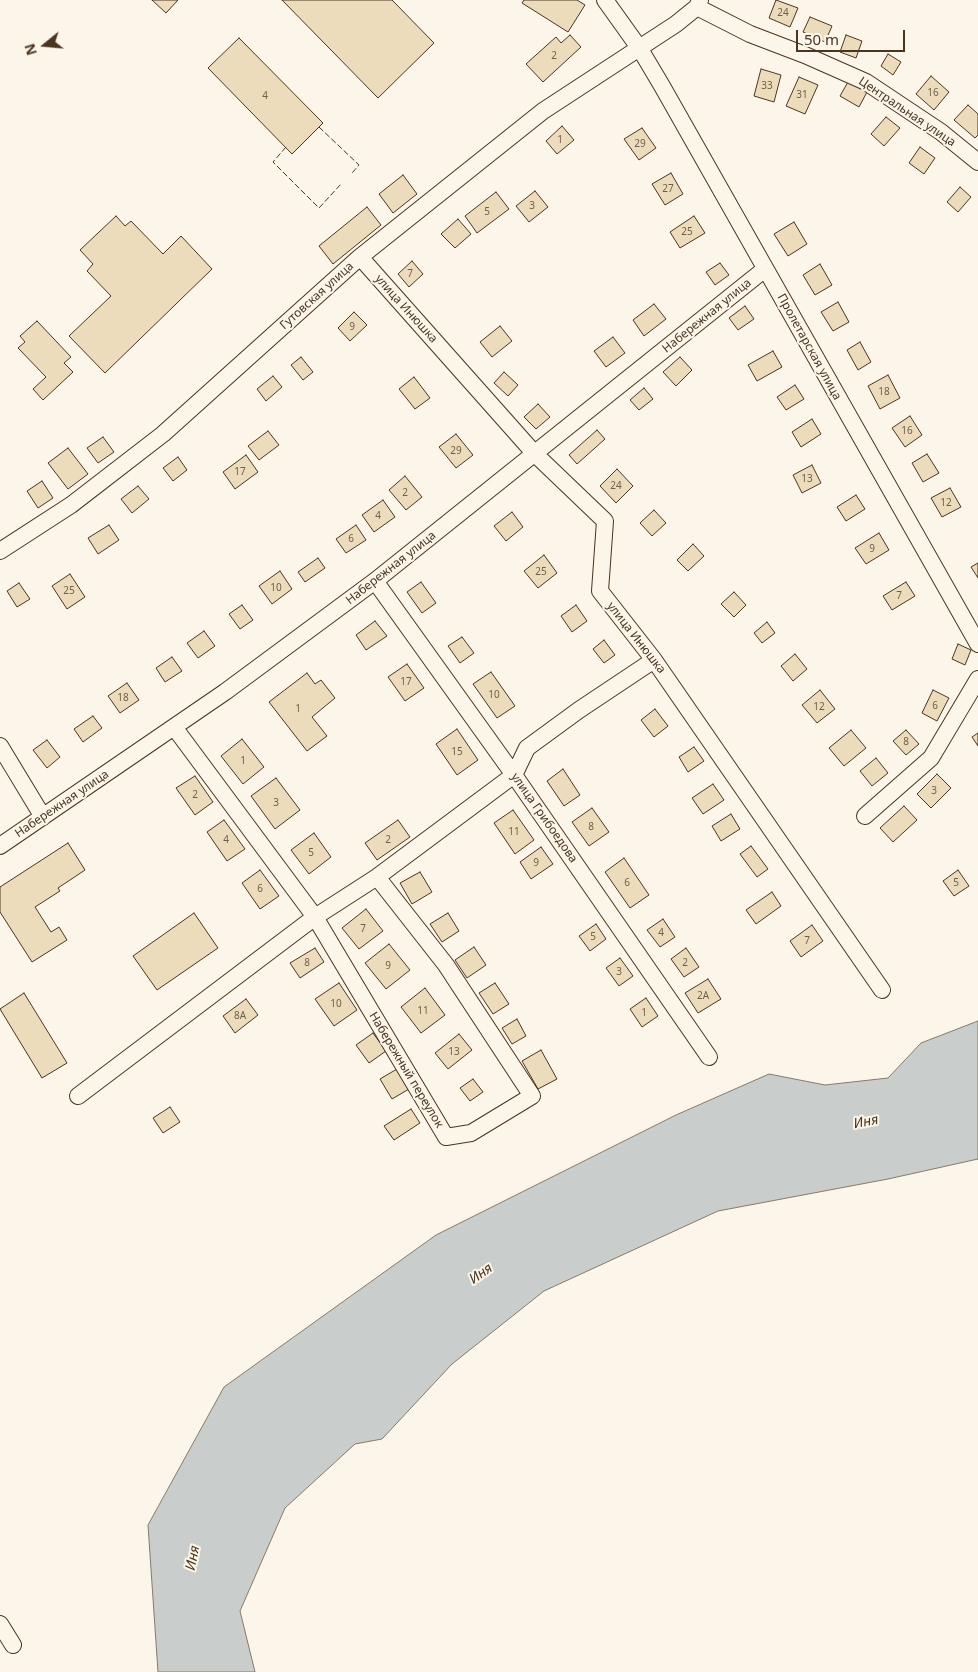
<!DOCTYPE html>
<meta charset="utf-8">
<style>
body{margin:0}
#map{position:relative;width:978px;height:1672px;overflow:hidden;background:#fbf6e9;font-family:"Noto Sans",sans-serif}
canvas{display:block}
.north{position:absolute;left:20px;top:20px;width:50px;height:50px;-webkit-text-stroke:4px #fbf6e9;paint-order:stroke;rotate:253deg;font-size:14px;font-weight:700;line-height:20px;text-align:center;color:#4a3520}
.north::after{content:'';display:block;margin:auto;width:18px;height:22px;background:#4a3520;clip-path:polygon(50% 0,100% 100%,50% 72%,0 100%)}
.scale{position:absolute;left:796px;top:30px;width:109px;height:22px;box-sizing:border-box;border:2px solid #4a3520;border-top:0;padding-left:6px;font-size:15px;line-height:18px;white-space:nowrap;color:#4a3520;-webkit-text-stroke:4px #fbf6e9;paint-order:stroke}
</style>
<div id="map">
<canvas width="978" height="1672"></canvas>
<div class="north">N</div>
<div class="scale">50 m</div>
</div>
<script>
const context = document.querySelector('canvas').getContext('2d');
context.lineJoin = 'round';
function fillPath(path, color) { context.fillStyle = color; context.fill(path, 'evenodd'); }
const shape = rows => new Path2D(rows.map(r => 'M' + r).join(''));
function trace(path, color, width, dash) { context.strokeStyle = color; context.lineWidth = width; context.lineCap = dash ? 'butt' : 'round'; context.setLineDash(dash || []); context.stroke(path); }
function drawText(font, color, halo, rows, align = 'center') {
  context.font = font + ' "Noto Sans",sans-serif'; context.lineWidth = 4; context.setLineDash([]); context.textBaseline = 'middle'; context.strokeStyle = halo; context.fillStyle = color; for (const [text, x, y, turn = 0] of rows) {
    context.save(); context.translate(x, y); context.rotate((+turn || 0) * Math.PI / 180); context.textAlign = isNaN(turn) ? turn : align; if (halo) context.strokeText(text, 0, 0); context.fillText(text, 0, 0); context.restore();
  }
}
const water = shape([
 [978,1021,978,1159,888,1179,718,1211,544,1291,452,1364,382,1439,355,1444,285,1508,240,1611,255,1672,158,1672,148,1525,224,1387,436,1235,676,1115,769,1074,825,1085,888,1078,921,1043,978,1021]
]);
const building = shape([
 [152,0,178,0,166,13,152,0],
 [282,0,392,0,434,43,378,98,282,0],
 [524,0,577,0,585,5,568,32,522,3,524,0],
 [776,0,798,8,790,27,769,18,776,0],
 [810,17,832,26,825,42,803,32,810,17],
 [570,35,581,47,543,82,526,64,556,37,561,43,570,35],
 [846,35,862,41,856,58,840,52,846,35],
 [239,38,323,123,292,154,208,68,239,38],
 [888,54,901,62,893,75,881,66,888,54],
 [761,69,781,75,774,102,754,96,761,69],
 [931,76,949,92,934,110,916,94,931,76],
 [799,77,818,85,805,114,786,106,799,77],
 [848,82,867,92,859,107,840,96,848,82],
 [968,105,978,114,978,135,975,138,954,120,968,105],
 [886,117,900,128,884,146,871,134,886,117],
 [562,126,574,140,557,154,546,141,562,126],
 [642,128,656,148,639,160,624,139,642,128],
 [920,147,935,158,924,174,909,163,920,147],
 [671,173,683,194,665,205,652,184,671,173],
 [403,175,417,194,393,213,379,194,403,175],
 [960,187,971,197,958,212,947,202,960,187],
 [535,191,548,207,529,222,516,206,535,191],
 [496,192,509,209,477,233,465,216,496,192],
 [367,207,381,225,333,264,319,246,367,207],
 [116,216,125,226,131,221,163,254,181,236,212,269,105,373,69,336,111,296,87,271,93,264,80,250,116,216],
 [694,216,705,233,680,248,670,232,694,216],
 [458,219,471,234,455,248,441,234,458,219],
 [794,222,807,244,788,256,774,234,794,222],
 [412,261,423,274,409,287,398,274,412,261],
 [720,263,729,275,715,285,706,272,720,263],
 [820,264,832,285,815,295,803,275,820,264],
 [838,302,849,322,833,331,821,312,838,302],
 [654,304,666,319,644,336,633,320,654,304],
 [745,306,754,319,738,330,729,318,745,306],
 [354,312,367,325,350,341,338,328,354,312],
 [37,321,71,357,64,363,73,372,43,400,33,389,46,377,18,348,25,342,20,336,37,321],
 [500,326,512,341,492,357,480,342,500,326],
 [613,337,625,353,606,367,594,351,613,337],
 [860,342,871,362,858,370,847,350,860,342],
 [773,351,782,367,757,381,748,365,773,351],
 [301,357,313,372,303,380,291,365,301,357],
 [680,357,692,370,676,386,663,372,680,357],
 [504,372,518,385,508,396,494,383,504,372],
 [888,375,900,398,880,409,868,386,888,375],
 [273,376,282,387,266,401,257,389,273,376],
 [414,377,430,398,415,409,399,389,414,377],
 [795,385,804,399,786,410,777,397,795,385],
 [644,388,653,399,639,410,630,400,644,388],
 [538,404,550,417,536,429,524,417,538,404],
 [910,416,922,435,905,447,892,428,910,416],
 [812,419,821,434,801,447,792,432,812,419],
 [597,430,605,439,577,464,569,455,597,430],
 [268,431,279,445,259,460,248,446,268,431],
 [456,434,473,455,456,468,439,447,456,434],
 [103,437,114,452,98,463,87,448,103,437],
 [68,448,88,474,68,489,48,463,68,448],
 [927,454,939,473,923,482,912,463,927,454],
 [246,455,258,472,235,489,223,472,246,455],
 [178,457,187,470,173,481,163,468,178,457],
 [812,465,821,483,802,493,793,475,812,465],
 [617,469,633,486,616,503,600,486,617,469],
 [405,476,422,497,406,510,389,490,405,476],
 [42,481,53,498,38,508,27,491,42,481],
 [138,486,149,499,132,513,121,499,138,486],
 [950,488,961,507,942,517,931,498,950,488],
 [856,495,865,509,846,521,837,507,856,495],
 [383,500,395,517,374,532,362,515,383,500],
 [654,510,666,523,652,536,640,523,654,510],
 [512,512,523,527,506,541,494,526,512,512],
 [109,525,119,540,98,554,88,538,109,525],
 [356,525,366,540,346,553,336,539,356,525],
 [879,533,889,550,866,564,855,548,879,533],
 [693,544,704,556,688,571,677,560,693,544],
 [544,555,557,573,538,588,524,571,544,555],
 [318,558,325,568,305,582,298,572,318,558],
 [978,563,978,578,971,567,978,563],
 [280,571,292,589,272,604,259,586,280,571],
 [70,574,85,597,67,609,52,586,70,574],
 [421,582,436,603,422,613,407,592,421,582],
 [906,582,915,596,892,610,883,596,906,582],
 [19,583,30,599,17,607,7,591,19,583],
 [734,592,746,605,734,617,721,604,734,592],
 [242,605,253,620,240,629,229,614,242,605],
 [576,605,587,621,572,632,561,616,576,605],
 [375,621,387,636,366,650,356,635,375,621],
 [767,622,775,633,762,643,754,633,767,622],
 [204,631,215,646,198,658,187,643,204,631],
 [462,637,474,653,460,663,448,646,462,637],
 [604,640,615,655,604,663,593,649,604,640],
 [958,644,971,650,965,665,952,659,958,644],
 [795,654,807,669,793,681,781,666,795,654],
 [172,657,182,671,165,682,156,668,172,657],
 [407,664,424,688,405,701,388,677,407,664],
 [491,672,515,706,497,718,473,684,491,672],
 [307,673,315,684,321,680,335,698,312,717,327,736,307,751,269,702,307,673],
 [127,683,139,700,120,713,108,696,127,683],
 [820,690,835,709,817,723,802,705,820,690],
 [933,690,949,698,937,721,922,713,933,690],
 [655,709,668,726,654,737,641,720,655,709],
 [93,716,102,728,83,742,74,729,93,716],
 [457,729,478,760,457,775,436,744,457,729],
 [851,730,866,748,844,766,829,748,851,730],
 [906,730,919,744,906,755,893,741,906,730],
 [978,733,978,746,972,737,978,733],
 [242,739,264,767,243,784,221,756,242,739],
 [47,740,60,757,47,768,33,750,47,740],
 [694,747,704,761,688,772,679,757,694,747],
 [876,758,888,773,872,786,860,771,876,758],
 [563,769,580,795,564,806,547,781,563,769],
 [937,774,951,788,931,808,917,794,937,774],
 [195,776,213,802,195,815,176,788,195,776],
 [276,778,300,810,275,829,251,796,276,778],
 [713,784,724,800,703,814,692,798,713,784],
 [904,806,917,820,893,842,880,828,904,806],
 [592,808,609,832,589,846,572,822,592,808],
 [513,810,534,840,515,854,494,823,513,810],
 [731,814,740,829,721,841,712,826,731,814],
 [224,820,245,849,227,861,207,832,224,820],
 [398,820,410,837,377,860,365,843,398,820],
 [314,833,331,857,309,874,291,850,314,833],
 [68,843,85,870,58,888,60,891,35,907,51,932,59,927,67,940,32,962,0,912,0,887,68,843],
 [751,846,768,869,757,877,740,854,751,846],
 [541,847,553,864,531,879,520,862,541,847],
 [624,858,649,895,630,908,605,872,624,858],
 [260,870,279,896,260,909,242,883,260,870],
 [958,870,969,886,954,896,943,881,958,870],
 [420,872,432,892,412,904,400,883,420,872],
 [772,892,781,906,756,924,746,910,772,892],
 [366,909,383,931,359,949,342,928,366,909],
 [194,913,218,948,157,990,133,956,194,913],
 [448,913,459,931,442,942,430,924,448,913],
 [663,919,675,937,660,947,647,930,663,919],
 [596,924,606,939,590,951,579,936,596,924],
 [812,925,823,941,801,957,790,941,812,925],
 [389,944,410,970,386,989,365,963,389,944],
 [474,947,486,965,467,978,455,960,474,947],
 [315,948,324,962,300,978,290,963,315,948],
 [686,948,699,967,684,977,671,959,686,948],
 [620,958,633,976,619,986,606,968,620,958],
 [708,979,721,999,698,1013,685,993,708,979],
 [339,983,357,1010,334,1026,315,999,339,983],
 [495,983,509,1004,493,1014,479,993,495,983],
 [425,988,445,1015,421,1033,401,1007,425,988],
 [24,993,67,1063,42,1078,0,1009,24,993],
 [646,998,658,1016,642,1027,630,1009,646,998],
 [246,999,258,1015,235,1033,223,1016,246,999],
 [517,1019,526,1036,512,1044,502,1028,517,1019],
 [373,1033,386,1051,369,1063,356,1045,373,1033],
 [459,1034,472,1050,448,1069,435,1053,459,1034],
 [541,1050,557,1079,538,1089,522,1061,541,1050],
 [397,1069,409,1089,392,1099,380,1079,397,1069],
 [473,1079,483,1092,470,1101,460,1088,473,1079],
 [170,1107,180,1122,163,1133,153,1118,170,1107],
 [411,1109,420,1123,394,1140,384,1126,411,1109]
]);
const minor = shape([
 [605,0,640,49,662,86,978,644],
 [697,7,750,34,805,55,866,82,941,132,978,162],
 [360,257,535,454,605,521,600,591,654,660,882,990],
 [0,551,71,505,163,434,360,257,543,111,676,24,697,7,700,0],
 [375,581,514,775,709,1057],
 [174,727,315,917,446,1137,471,1133,532,1096,446,965,377,877],
 [0,746,43,817],
 [865,816,931,758,978,679],
 [0,846,225,692,375,581,765,269],
 [78,1096,315,917,377,877,514,775,527,748,579,710,654,660],
 [0,1624,13,1645]
]);
const fence = shape([
 [319,127,359,165,352,173],
 [286,147,273,162,319,208,342,183]
]);
const numberNames = [
 ["24",783,13],
 ["2",554,56],
 ["33",767,86],
 ["16",933,93],
 ["31",802,95],
 ["4",265,96],
 ["1",560,140],
 ["29",640,144],
 ["27",668,189],
 ["3",532,206],
 ["5",487,212],
 ["25",687,232],
 ["7",410,274],
 ["9",352,327],
 ["18",884,392],
 ["16",907,431],
 ["29",456,451],
 ["17",240,472],
 ["13",807,479],
 ["24",616,486],
 ["2",405,493],
 ["12",946,503],
 ["4",378,516],
 ["6",351,539],
 ["9",872,549],
 ["25",541,572],
 ["10",276,588],
 ["25",69,591],
 ["7",899,596],
 ["17",406,682],
 ["10",494,695],
 ["18",123,698],
 ["6",935,706],
 ["12",819,707],
 ["1",298,709],
 ["8",906,742],
 ["15",457,752],
 ["1",243,761],
 ["3",934,791],
 ["2",195,795],
 ["3",276,803],
 ["8",591,827],
 ["11",514,832],
 ["4",226,840],
 ["2",388,840],
 ["5",311,853],
 ["9",536,863],
 ["6",627,883],
 ["5",956,883],
 ["6",260,889],
 ["7",363,929],
 ["4",661,933],
 ["5",593,937],
 ["7",807,941],
 ["8",307,963],
 ["2",685,963],
 ["9",388,966],
 ["3",619,972],
 ["2А",703,996],
 ["10",336,1004],
 ["11",423,1011],
 ["1",644,1013],
 ["8А",240,1016],
 ["13",454,1052]
];
const streetNames = [
 ["Центральная улица",907,112,34],
 ["Гутовская улица",317,296,-42],
 ["улица Инюшка",406,309,48],
 ["Набережная улица",707,316,-39],
 ["Пролетарская улица",809,347,61],
 ["Набережная улица",391,568,-38],
 ["улица Инюшка",636,638,52],
 ["Набережная улица",62,804,-34],
 ["улица Грибоедова",544,818,55],
 ["Набережный переулок",406,1070,59]
];
const waterNames = [
 ["Иня",866,1122,-11],
 ["Иня",481,1274,-35],
 ["Иня",193,1558,-79]
];
fillPath(water, '#c9cecd');
trace(water, '#887966', 1);
fillPath(building, '#ecdcbc');
trace(building, '#4a3520', 1);
trace(minor, '#4a3520', 18);
trace(minor, '#fbf6e9', 16);
trace(fence, '#4a3520', 1, [6, 2.5]);
drawText('10px', '#725f47', null, numberNames);
drawText('12px', '#4a3520', '#fbf6e9', streetNames);
drawText('italic 14px', '#4a3520', '#fbf6e9', waterNames);
</script>
